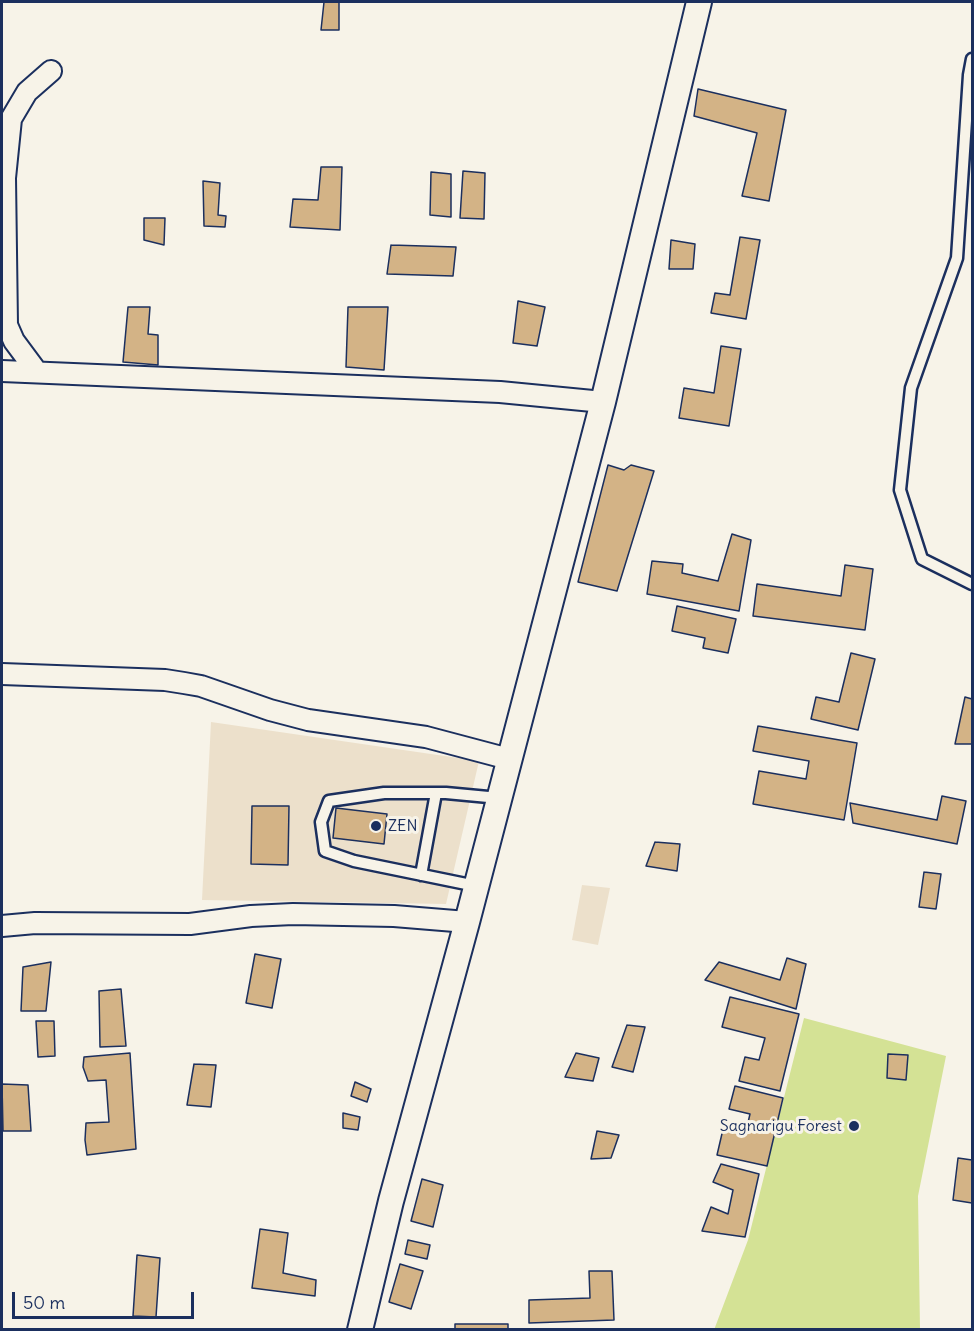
<!DOCTYPE html>
<style>
body{margin:0}
#map{position:relative;width:974px;height:1331px;overflow:hidden;background:#f7f3e8;font-family:Delius,sans-serif}
canvas{display:block}
.frame{position:absolute;inset:0;border:3px solid #1b2f5e;pointer-events:none}
.scale{position:absolute;left:12px;top:1292px;width:182px;height:27px;box-sizing:border-box;border:3px solid #1b2f5e;border-top:0;padding-left:8px;font-size:18px;line-height:21px;white-space:nowrap;color:#1b2f5e;-webkit-text-stroke:4px #f7f3e8;paint-order:stroke}
</style>
<div id="map">
<canvas width="974" height="1331"></canvas>
<div class="frame"></div>
<div class="scale">50 m</div>
</div>
<script>
const context = document.querySelector('canvas').getContext('2d');
context.lineJoin = 'round';
function fillPath(path, color) { context.fillStyle = color; context.fill(path, 'evenodd'); }
const shape = rows => new Path2D(rows.map(r => 'M' + r).join(''));
function trace(path, color, width, dash) { context.strokeStyle = color; context.lineWidth = width; context.lineCap = dash ? 'butt' : 'round'; context.setLineDash(dash || []); context.stroke(path); }
function drawText(font, color, halo, rows, align = 'center') {
  context.font = font + ' Delius,sans-serif'; context.lineWidth = 6; context.setLineDash([]); context.textBaseline = 'middle'; context.strokeStyle = halo; context.fillStyle = color; for (const [text, x, y, turn = 0] of rows) {
    context.save(); context.translate(x, y); context.rotate((+turn || 0) * Math.PI / 180); context.textAlign = isNaN(turn) ? turn : align; if (halo) context.strokeText(text, 0, 0); context.fillText(text, 0, 0); context.restore();
  }
}
const built = shape([
 [211,722,479,761,446,904,202,900],
 [582,885,610,888,598,945,572,940]
]);
const green = shape([
 [804,1018,946,1056,918,1196,920,1329,714,1330,748,1240]
]);
const building = shape([
 [324,2,339,2,339,30,321,30,324,2],
 [698,89,786,110,769,201,742,196,757,133,694,116,698,89],
 [321,167,342,167,340,230,290,227,293,199,318,200,321,167],
 [463,171,485,173,484,219,460,218,463,171],
 [431,172,451,174,451,217,430,215,431,172],
 [203,181,220,183,218,215,226,216,225,227,204,226,203,181],
 [144,218,165,218,164,245,144,240,144,218],
 [740,237,760,240,746,319,711,313,715,293,730,295,740,237],
 [671,240,695,244,693,269,669,269,671,240],
 [391,245,456,247,453,276,387,274,391,245],
 [518,301,545,307,537,346,513,343,518,301],
 [128,307,150,307,148,334,158,335,158,365,123,362,128,307],
 [348,307,388,307,384,370,346,367,348,307],
 [721,346,741,349,729,426,679,418,684,388,714,393,721,346],
 [608,465,624,470,631,465,654,471,617,591,578,582,608,465],
 [732,534,751,540,739,611,647,594,652,561,683,564,682,573,718,581,732,534],
 [845,565,873,569,865,630,753,616,757,584,841,596,845,565],
 [677,606,736,619,728,653,703,648,705,638,672,631,677,606],
 [851,653,875,659,858,730,811,719,816,697,839,702,851,653],
 [965,697,972,699,972,744,955,744,965,697],
 [758,726,857,743,844,820,753,804,759,771,806,779,809,761,753,751,758,726],
 [942,796,966,801,957,844,853,823,850,803,937,820,942,796],
 [252,806,289,806,288,865,251,864,252,806],
 [336,808,387,814,384,844,333,838,336,808],
 [655,842,680,844,677,871,646,866,655,842],
 [924,872,941,874,936,909,919,907,924,872],
 [255,954,281,959,272,1008,246,1003,255,954],
 [787,958,806,964,796,1009,705,980,719,962,780,980,787,958],
 [51,962,46,1011,21,1011,23,967,51,962],
 [121,989,126,1046,100,1047,99,991,121,989],
 [730,997,799,1014,780,1091,739,1081,745,1057,759,1060,765,1038,722,1027,730,997],
 [36,1021,54,1021,55,1056,38,1057,36,1021],
 [627,1025,645,1027,633,1072,612,1067,627,1025],
 [130,1053,136,1149,87,1155,85,1140,86,1123,109,1122,106,1080,88,1081,83,1067,84,1057,130,1053],
 [576,1053,599,1058,593,1081,565,1077,576,1053],
 [888,1054,908,1055,906,1080,887,1078,888,1054],
 [194,1064,216,1065,211,1107,187,1105,194,1064],
 [355,1082,371,1089,367,1102,351,1096,355,1082],
 [2,1084,28,1085,31,1131,3,1131,2,1084],
 [735,1086,783,1098,767,1166,717,1155,724,1125,746,1131,750,1114,729,1109,735,1086],
 [343,1113,360,1117,358,1130,343,1128,343,1113],
 [597,1131,619,1135,611,1158,591,1159,597,1131],
 [958,1158,972,1160,972,1203,953,1200,958,1158],
 [721,1164,759,1174,745,1237,702,1231,711,1207,728,1214,733,1190,713,1182,721,1164],
 [422,1179,443,1185,433,1227,411,1221,422,1179],
 [260,1229,288,1233,283,1273,316,1280,315,1296,252,1288,260,1229],
 [408,1240,430,1245,427,1259,405,1254,408,1240],
 [137,1255,160,1258,156,1317,133,1316,137,1255],
 [400,1264,423,1271,411,1309,389,1302,400,1264],
 [589,1271,612,1271,614,1320,529,1323,529,1300,590,1298,589,1271],
 [455,1324,508,1324,508,1330,455,1330,455,1324]
]);
const service = shape([
 [972,59,969,75,957,258,911,388,900,490,922,559,972,584],
 [421,875,436,793],
 [476,886,354,861,325,851,321,822,329,801,384,793,446,793,499,798]
]);
const minor = shape([
 [2,371,500,392,603,402],
 [37,372,14,341,7,325,5,178,11,119,27,92,51,71],
 [2,674,165,680,184,683,201,686,270,710,308,720,426,737,509,759],
 [2,926,35,923,190,924,251,916,293,914,394,916,467,922]
]);
const tertiary = shape([
 [360,1330,391,1201,467,922,603,402,699,2]
]);
const markers = [
 [376,826,6,"#1b2f5e"],
 [854,1126,6,"#1b2f5e"]
];
const poiNames = [
 ["ZEN",388,826],
 ["Sagnarigu Forest",842,1126,"right"]
];
fillPath(built, '#ece0cb');
fillPath(green, '#d4e295');
fillPath(building, '#d3b386');
trace(building, '#1b2f5e', 1.5);
trace(service, '#1b2f5e', 15);
trace(minor, '#1b2f5e', 24);
trace(tertiary, '#1b2f5e', 28);
trace(service, '#f7f3e8', 10);
trace(minor, '#f7f3e8', 20);
trace(tertiary, '#f7f3e8', 24);
for (const [x, y, r, color] of markers) { const dot = new Path2D(); dot.arc(x, y, r, 0, 2 * Math.PI); context.fillStyle = color; context.fill(dot); trace(dot, '#f7f3e8', 2); }
drawText('16px', '#1b2f5e', '#f7f3e8', poiNames, 'left');
</script>
